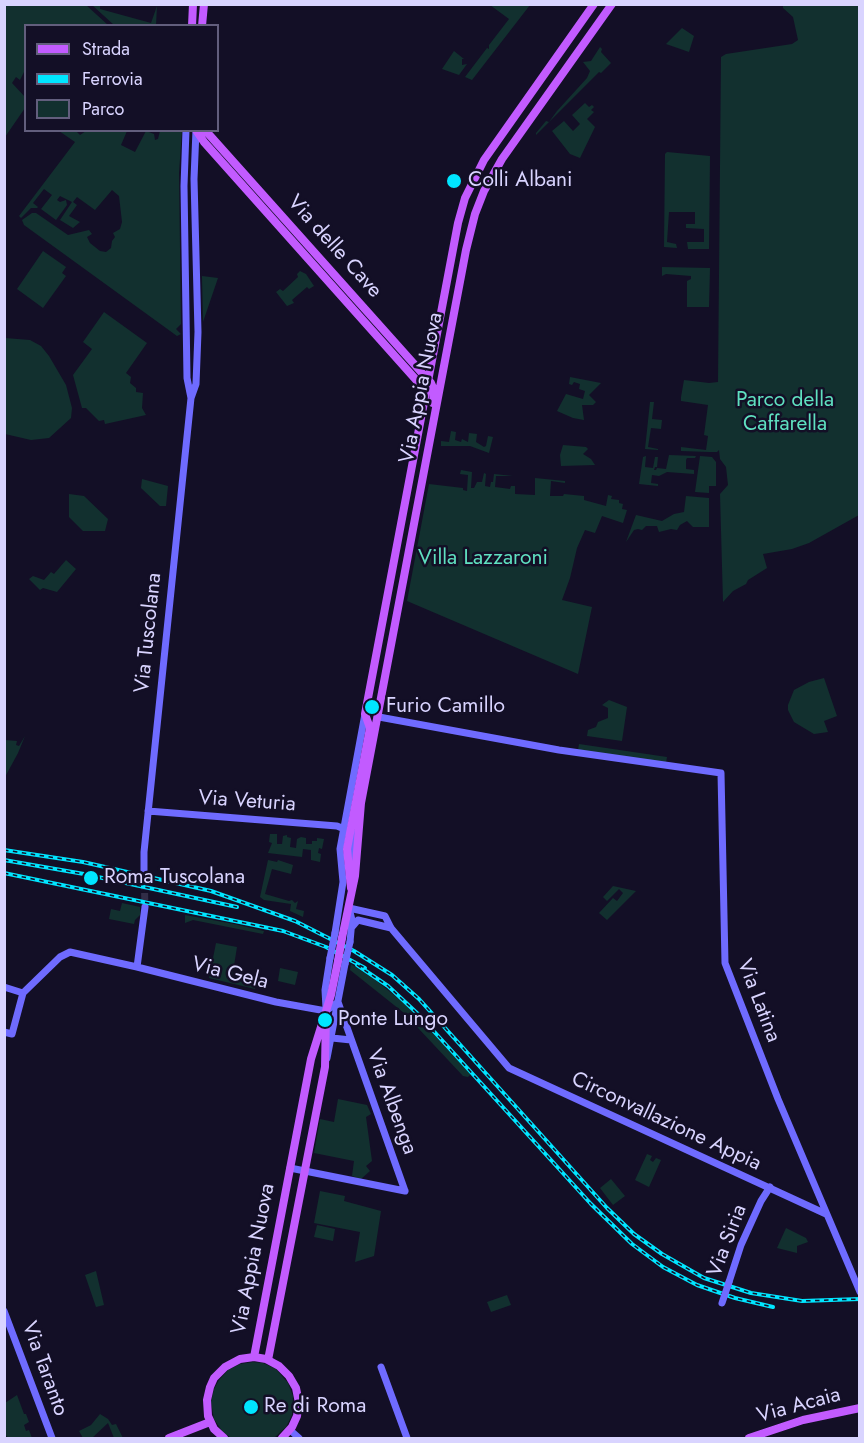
<!DOCTYPE html>
<style>
body{margin:0}
#map{position:relative;width:864px;height:1443px;overflow:hidden;background:#130f26;font-family:Jost,sans-serif}
canvas{display:block}
.frame{position:absolute;inset:0;border:6px solid #d9d4ff;pointer-events:none}
.legend{position:absolute;left:24px;top:24px;width:195px;height:108px;box-sizing:border-box;background:#130f26;border:2px solid #625e7d;margin:0;padding:8px 10px;list-style:none;font-size:18px;color:#d9d4ff}
.legend li{display:flex;align-items:center;gap:12px;height:30px}
.legend b{width:30px;border:2px solid #625e7d}
</style>
<div id="map">
<canvas width="864" height="1443"></canvas>
<div class="frame"></div>
<ul class="legend">
<li><b style="height:8px;background:#c25bff"></b>Strada</li>
<li><b style="height:8px;background:#00e5ff"></b>Ferrovia</li>
<li><b style="height:16px;background:#12302f"></b>Parco</li>
</ul>
</div>
<script>
const context = document.querySelector('canvas').getContext('2d');
context.lineJoin = 'round';
function fillPath(path, color) { context.fillStyle = color; context.fill(path, 'evenodd'); }
const shape = rows => new Path2D(rows.map(r => 'M' + r).join(''));
function trace(path, color, width, dash) { context.strokeStyle = color; context.lineWidth = width; context.lineCap = dash ? 'butt' : 'round'; context.setLineDash(dash || []); context.stroke(path); }
function drawText(font, color, halo, rows, align = 'center') {
  context.font = font + ' Jost,sans-serif'; context.lineWidth = 5; context.setLineDash([]); context.textBaseline = 'middle'; context.strokeStyle = halo; context.fillStyle = color; for (const [text, x, y, turn = 0] of rows) {
    context.save(); context.translate(x, y); context.rotate((+turn || 0) * Math.PI / 180); context.textAlign = isNaN(turn) ? turn : align; if (halo) context.strokeText(text, 0, 0); context.fillText(text, 0, 0); context.restore();
  }
}
const green = shape([
 [4,5,86,5,108,25,26,26,25,72,24,72,20,80,16,77,12,83,25,97,25,108,5,137],
 [92,5,100,5,100,9,151,23,157,6,156,25,114,25],
 [490,5,530,5,472,80,465,77,487,48,489,49,489,45,509,19],
 [783,5,859,5,859,515,809,543,792,549,763,554,767,568,748,580,746,584,733,591,723,602,720,494,728,485,726,467,720,459,719,450,717,452,709,452,681,451,681,447,706,450,708,436,704,435,708,405,681,401,681,397,684,380,709,383,718,382,721,57,726,54,792,44,798,40,793,17,783,8],
 [682,28,694,36,689,52,666,44],
 [600,47,602,49,601,52,611,63,601,73,599,72,536,135,536,133,546,121,549,122,557,111,587,78,590,71,583,62,591,61],
 [454,51,464,59,462,59,462,65,467,64,459,75,442,69],
 [585,103,589,107,592,105,594,107,591,110,594,112,587,119,595,127,580,158,570,154,552,131,564,121,573,131,580,124,572,115],
 [59,131,76,131,80,135,86,131,127,131,121,145,135,152,146,131,154,134,155,140,158,139,160,131,182,131,179,173,181,324,176,329,181,334,177,336,24,225,22,220,32,213,36,213,68,235,89,230,92,234,87,237,90,243,100,251,106,252,111,248,112,241,115,237,113,233,120,229,122,222,119,196,112,190,95,210,77,197,73,202,77,205,69,216,80,222,73,228,60,220,72,202,60,196,57,200,60,202,66,200,67,205,56,220,41,209,52,195,44,189,33,203,38,207,37,208,31,208,21,218,19,216,75,142],
 [667,152,710,156,709,249,688,249,687,242,704,242,704,229,686,228,686,224,695,224,695,212,669,212,667,242,676,244,677,248,664,247,665,154],
 [43,251,66,267,62,273,66,276,43,308,17,289],
 [662,267,710,268,709,307,687,307,687,281,691,279,691,276,666,274,662,276],
 [300,271,306,274,314,286,309,289,307,287,292,300,294,303,287,306,276,292,280,289,283,291,298,277,297,274],
 [202,276,218,278,203,322,202,278],
 [104,312,147,343,126,373,131,377,130,383,136,388,136,392,143,393,142,408,146,415,105,424,104,420,99,421,86,408,82,408,73,375,92,349,83,342],
 [5,338,30,340,41,346,49,356,66,385,72,408,71,418,49,438,31,440,5,434],
 [570,377,601,383,589,395,596,402,593,405,582,405,584,420,573,418,557,411,566,394,583,399,585,391,579,389,580,384,574,382,572,385,569,384],
 [650,402,654,402,652,419,662,420,661,429,651,428,648,447,658,449,658,450,645,449],
 [451,431,456,432,455,440,461,442,462,439,468,442,469,433,477,434,476,442,484,447,486,446,488,436,493,437,489,453,470,446,441,446,441,441,449,442],
 [563,445,586,447,588,449,583,454,591,459,595,465,561,466,560,455],
 [669,455,696,456,695,458,687,458,686,460,686,469,694,470,694,474,667,472,659,476,652,475,651,483,658,484,658,486,639,484,643,457,646,456,645,467,653,468,655,457,658,457,657,467,655,467,654,470,656,470,657,468,666,469],
 [700,456,712,457,716,462,716,486,709,486,709,493,695,492],
 [461,470,472,472,471,488,474,488,477,482,482,482,484,473,486,474,485,486,490,487,491,482,493,482,494,474,513,476,496,476,495,487,510,489,511,486,515,486,515,494,535,495,535,478,565,481,565,483,551,481,550,496,563,496,564,494,584,496,584,500,606,506,608,495,612,496,611,499,619,500,619,503,623,504,622,509,627,510,623,523,602,516,595,533,585,530,577,548,570,578,562,600,592,607,578,674,407,601,429,484,463,488,463,490,467,491,468,475,460,474],
 [142,479,168,486,166,506,160,506,141,488],
 [69,494,84,496,108,519,105,531,83,531,69,517],
 [686,496,709,498,709,527,693,527,687,521,680,525,677,530,671,529,659,532,657,526,646,526,642,530,638,529,634,530,626,542,636,515,662,521,674,514,684,512],
 [66,560,76,569,57,592,43,588,40,590,29,579,33,576,44,580,51,572,54,574],
 [824,678,837,716,824,721,828,732,814,734,794,722,788,710,788,705,794,690,809,682],
 [609,700,627,707,622,741,587,736,588,730,596,727,598,722,608,718,608,708,602,705],
 [25,736,18,753,5,777,5,740,17,741,16,745,19,746],
 [579,744,667,757,666,763,578,750],
 [270,834,277,834,277,844,282,844,283,836,287,835,287,837,291,838,290,847,296,848,297,839,301,837,306,838,306,844,312,844,312,841,317,841,317,838,324,839,322,849,319,848,318,853,321,854,320,862,311,860,311,850,303,849,302,857,268,853,272,843,269,842],
 [268,860,277,862,278,860,293,865,291,874,272,869,265,894,289,901,292,900,295,903,298,901,296,909,304,911,303,917,290,911,291,904,264,900,260,897],
 [613,886,636,891,607,920,599,913,613,898,617,901,623,893,619,889,607,901,603,897],
 [122,903,140,907,140,915,135,920,134,924,109,919,111,909,120,911],
 [185,915,234,924,264,931,263,934,193,920,185,923],
 [216,943,237,947,232,978,254,983,258,978,255,989,209,978],
 [351,964,378,982,406,1005,471,1074,468,1077,463,1076,404,1013,350,970],
 [280,968,298,972,295,985,278,981],
 [338,1099,367,1105,371,1114,366,1117,372,1161,366,1166,370,1171,361,1179,352,1176,354,1161,314,1153,320,1119,334,1122],
 [647,1154,652,1156,650,1160,653,1162,656,1158,661,1160,649,1187,635,1180],
 [611,1179,625,1196,613,1205,600,1188],
 [320,1191,345,1196,344,1201,381,1211,374,1256,355,1262,360,1232,314,1223],
 [317,1225,335,1229,333,1241,314,1237],
 [786,1228,806,1238,808,1242,797,1246,797,1253,777,1248],
 [96,1271,104,1305,96,1307,85,1275],
 [507,1295,511,1305,491,1312,487,1302],
 [253,1362,263,1363,276,1369,288,1383,293,1396,292,1415,286,1427,274,1438,231,1438,222,1431,214,1419,211,1402,214,1389,219,1380,228,1370,240,1364],
 [17,1395,24,1414,26,1414,29,1422,24,1425,26,1431,29,1430,32,1438,8,1438,5,1434,5,1403],
 [100,1414,108,1419,112,1425,116,1424,123,1438,114,1438,108,1423,92,1438,83,1438,79,1431,91,1425]
]);
const secondaryTunnel = shape([
 [144,872,145,907]
]);
const secondary = shape([
 [186,130,184,186,187,378,191,398],
 [379,717,559,750,721,773,725,963,778,1099,860,1292],
 [148,811,337,826,354,833,351,862],
 [144,872,144,852,191,398,196,384,198,332,194,179,196,130],
 [349,908,385,916,391,928,509,1068,826,1214],
 [349,908,352,920,350,942],
 [352,927,358,920,391,928],
 [335,933,343,882,340,849,365,714],
 [137,967,145,907],
 [4,987,23,993],
 [23,993,60,957,70,952,137,967,276,1002,326,1011,338,1002],
 [338,1002,405,1191],
 [326,1008,325,990,330,958],
 [4,1032,12,1034,23,993],
 [332,1038,351,1040],
 [327,1058,345,964],
 [290,1168,405,1191],
 [729,1282,741,1245,761,1201,770,1187],
 [4,1311,52,1438],
 [381,1367,407,1438],
 [290,1430,299,1438]
]);
const primary = shape([
 [192,26,193,4],
 [202,26,204,4],
 [196,130,204,142,426,391],
 [205,130,431,383,434,390,433,403],
 [351,888,347,849,370,728,365,714,458,223,465,198,484,160,594,4],
 [342,938,355,876,361,803,466,250,475,214,484,191,502,159,612,4],
 [254,1357,311,1059,331,995,338,961],
 [268,1360,325,1067,326,1013],
 [169,1438,210,1422],
 [224,1438,214,1429,208,1416,207,1400,210,1387,214,1378,225,1367,240,1359,254,1357,266,1359,279,1366,289,1376,296,1388,299,1403,297,1416,292,1427,282,1438],
 [749,1438,803,1420,860,1408]
]);
const rail = shape([
 [4,850,83,862,211,891,295,921,354,951,392,975,419,999,607,1208,634,1234,662,1254,704,1278,751,1293,802,1301,860,1299],
 [4,860,84,874,237,907],
 [4,873,283,931,326,947,365,968],
 [357,965,388,986,419,1015,591,1204,632,1244,663,1267,697,1285,735,1298,773,1307]
]);
const secondaryBridge = shape([
 [330,958,335,933],
 [345,964,350,942],
 [722,1303,729,1282]
]);
const primaryBridge = shape([
 [338,961,342,938]
]);
const markers = [
 [454,181,8,"#00e5ff"],
 [372,707,8,"#00e5ff"],
 [91,878,8,"#00e5ff"],
 [325,1020,8,"#00e5ff"],
 [251,1407,8,"#00e5ff"]
];
const poiNames = [
 ["Colli Albani",468,181],
 ["Furio Camillo",386,707],
 ["Roma Tuscolana",104,878],
 ["Ponte Lungo",338,1020],
 ["Re di Roma",264,1407]
];
const streetNames = [
 ["Via delle Cave",334,247,48],
 ["Via Appia Nuova",422,388,-79],
 ["Via Tuscolana",149,633,-84],
 ["Via Veturia",247,802,4],
 ["Via Gela",230,974,14],
 ["Via Latina",758,1001,69],
 ["Via Albenga",391,1102,70],
 ["Circonvallazione Appia",666,1122,25],
 ["Via Siria",728,1241,-69],
 ["Via Appia Nuova",254,1259,-79],
 ["Via Taranto",44,1369,70],
 ["Via Acaia",799,1406,-15]
];
const parkNames = [
 ["Parco della",785,401],
 ["Caffarella",785,425],
 ["Villa Lazzaroni",483,559]
];
fillPath(green, '#12302f');
trace(secondaryTunnel, '#312d47', 7, [7, 3.5]);
trace(secondary, '#6f6bff', 7);
trace(primary, '#c25bff', 8);
trace(rail, '#00e5ff', 4);
trace(rail, '#130f26', 1.5, [4.5]);
trace(secondaryBridge, '#6f6bff', 7);
trace(primaryBridge, '#c25bff', 8);
for (const [x, y, r, color] of markers) { const dot = new Path2D(); dot.arc(x, y, r, 0, 2 * Math.PI); context.fillStyle = color; context.fill(dot); trace(dot, '#130f26', 2); }
drawText('21px', '#d9d4ff', '#130f26', poiNames, 'left');
drawText('21px', '#d9d4ff', '#130f26', streetNames);
drawText('21px', '#5fe0c0', '#130f26', parkNames);
</script>
